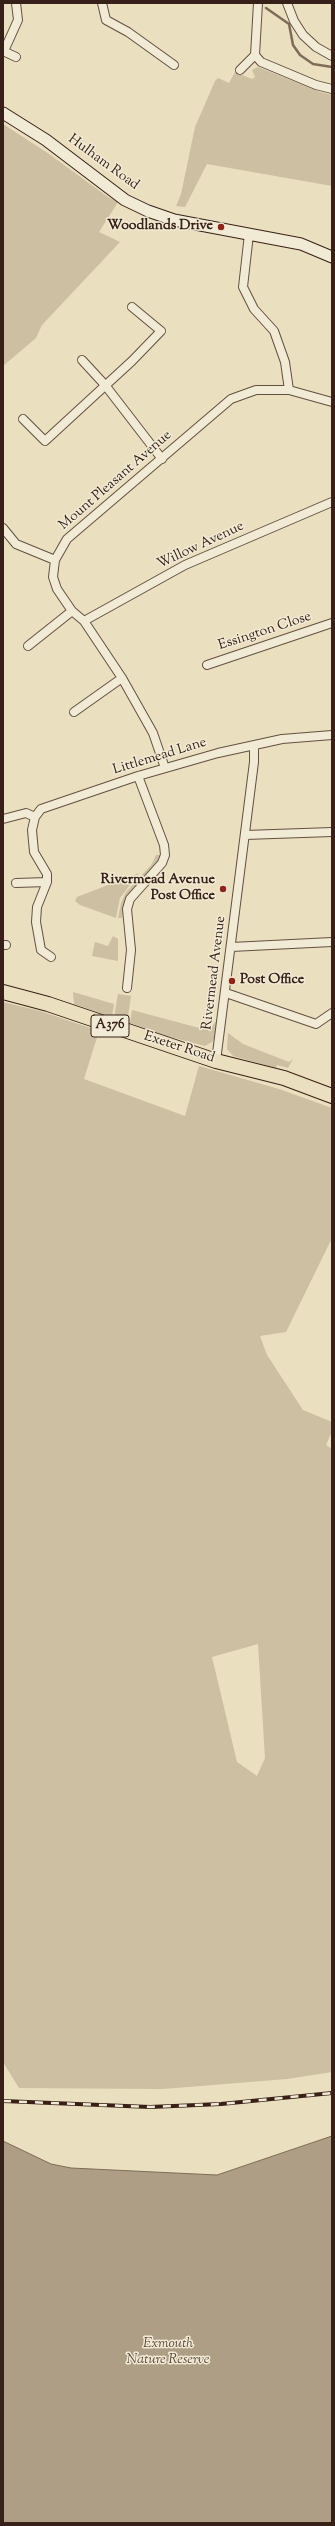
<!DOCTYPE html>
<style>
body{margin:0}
#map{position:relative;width:335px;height:2526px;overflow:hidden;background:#eadfbe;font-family:"Sorts Mill Goudy",serif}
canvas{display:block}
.frame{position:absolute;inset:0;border:4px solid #372017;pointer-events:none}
</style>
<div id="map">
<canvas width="335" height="2526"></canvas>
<div class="frame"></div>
</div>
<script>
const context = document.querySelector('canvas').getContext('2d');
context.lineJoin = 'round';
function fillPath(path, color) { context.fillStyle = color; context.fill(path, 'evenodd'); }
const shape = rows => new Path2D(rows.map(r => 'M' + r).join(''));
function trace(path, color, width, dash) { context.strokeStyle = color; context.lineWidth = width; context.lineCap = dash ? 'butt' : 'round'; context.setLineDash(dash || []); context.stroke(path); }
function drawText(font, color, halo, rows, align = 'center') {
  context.font = font + ' "Sorts Mill Goudy",serif'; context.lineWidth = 3; context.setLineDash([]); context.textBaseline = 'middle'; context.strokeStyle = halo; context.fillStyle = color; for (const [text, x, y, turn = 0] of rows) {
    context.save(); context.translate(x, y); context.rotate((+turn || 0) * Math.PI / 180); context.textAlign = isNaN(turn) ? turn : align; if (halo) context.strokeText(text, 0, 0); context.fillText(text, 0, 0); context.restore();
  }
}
const green = shape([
 [258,67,320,92,332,95,332,186,207,164,185,207,176,206,181,194,195,127,215,81,218,78,229,83,235,72,252,79,255,77,252,70],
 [3,124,49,154,108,197,118,202,99,232,120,242,42,325,36,338,3,366],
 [156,855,160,855,160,858,155,868,131,892,124,906,122,918,118,918,121,903,126,892,152,864],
 [139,873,120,898,116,918,80,905,75,901,77,897],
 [113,936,118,939,118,961,92,956,95,942,108,946],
 [73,992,114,1004,112,1017,74,1004],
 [118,994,131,996,127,1023,114,1018],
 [3,1002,40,1011,99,1031,84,1079,185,1116,199,1066,279,1089,332,1108,332,1238,286,1332,260,1336,267,1355,303,1410,332,1422,332,1431,326,1445,332,1449,332,2072,287,2079,163,2089,19,2088,3,2062],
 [258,1644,265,1758,257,1776,237,1762,212,1657],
 [132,1010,203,1029,210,1029,217,1020,215,1037,212,1042,205,1046,167,1036,130,1023],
 [228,1033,243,1044,289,1062,293,1059,288,1068,277,1065,276,1068,233,1056,227,1049]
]);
const water = shape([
 [332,2136,332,2523,3,2523,3,2141,51,2164,71,2168,217,2175,332,2136]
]);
const stream = shape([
 [266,8,289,24,293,45,300,55,313,64,332,67]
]);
const street = shape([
 [102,3,106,20,128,32,174,65],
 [258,3,255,55,261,62,316,85,332,89],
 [287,3,294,21,303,35,316,47,332,56],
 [3,51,16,57],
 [4,51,18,20,16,3],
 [240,70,255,55],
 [249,234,243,287,254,309,274,331,285,362,289,390],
 [82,360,105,385,162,459],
 [23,419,45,441,132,361,161,331,132,307],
 [3,528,16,544,55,560],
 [84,621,185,565,332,502],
 [28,646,72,611],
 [207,665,332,623],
 [74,712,122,678],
 [165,768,153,733,122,678,84,621,72,611,57,589,53,577,55,560,67,539,231,399,256,390,289,390,332,402],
 [3,819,26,813,35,817],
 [245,835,332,832],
 [16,883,47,882],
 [3,945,6,945],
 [231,947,332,942],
 [51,957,41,950,36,922,37,907,47,882,47,874,34,852,32,830,35,817,41,809,138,776,218,753,282,739,332,735],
 [127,988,131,950,127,909,130,899,162,863,165,855,164,845,138,776],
 [226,993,316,1024,332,1013],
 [216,1061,254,762,254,745]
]);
const secondary = shape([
 [3,113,46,140,125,200,148,211,174,220,301,244,332,257]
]);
const highway = shape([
 [3,992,48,1004,216,1061,284,1078,332,1096]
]);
const rail = shape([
 [3,2101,150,2107,221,2104,332,2093]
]);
const markers = [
 [221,227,4,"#8f2418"],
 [223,889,4,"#8f2418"],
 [232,981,4,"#8f2418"]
];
const shields = [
 [110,1026,38]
];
const shieldNames = [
 ["A376",110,1026]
];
const streetNames = [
 ["Hulham Road",103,163,36],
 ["Mount Pleasant Avenue",116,481,-41],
 ["Willow Avenue",201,546,-25],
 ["Essington Close",265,632,-18],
 ["Littlemead Lane",160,757,-17],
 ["Rivermead Avenue",215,973,-83],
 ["Exeter Road",179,1048,18]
];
const poiNames = [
 ["Woodlands Drive",213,227],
 ["Rivermead Avenue",215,881],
 ["Post Office",215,897],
 ["Post Office",240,981,"left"]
];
const parkNames = [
 ["Exmouth",168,2345],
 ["Nature Reserve",168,2361]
];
fillPath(green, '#ccbfa2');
fillPath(water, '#ad9e85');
trace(water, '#7e6c59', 1);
trace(stream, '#7e6c59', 2.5);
trace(street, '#645041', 10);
trace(secondary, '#372017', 13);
trace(highway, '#372017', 16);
trace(street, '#f1ead5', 8);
trace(secondary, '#f1ead5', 11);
trace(highway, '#eadfbe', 14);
trace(rail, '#372017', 4);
trace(rail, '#f1ead5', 2.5, [8]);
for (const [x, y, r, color] of markers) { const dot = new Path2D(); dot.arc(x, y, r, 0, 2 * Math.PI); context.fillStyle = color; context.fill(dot); trace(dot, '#f1ead5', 1.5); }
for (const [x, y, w] of shields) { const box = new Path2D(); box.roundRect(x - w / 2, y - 11, w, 22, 3); context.fillStyle = '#f1ead5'; context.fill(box); trace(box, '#372017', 1); }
drawText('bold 13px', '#372017', null, shieldNames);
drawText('14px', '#372017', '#f1ead5', streetNames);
drawText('bold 14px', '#372017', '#f1ead5', poiNames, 'right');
drawText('italic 14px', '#5c483a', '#f1ead5', parkNames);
</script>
